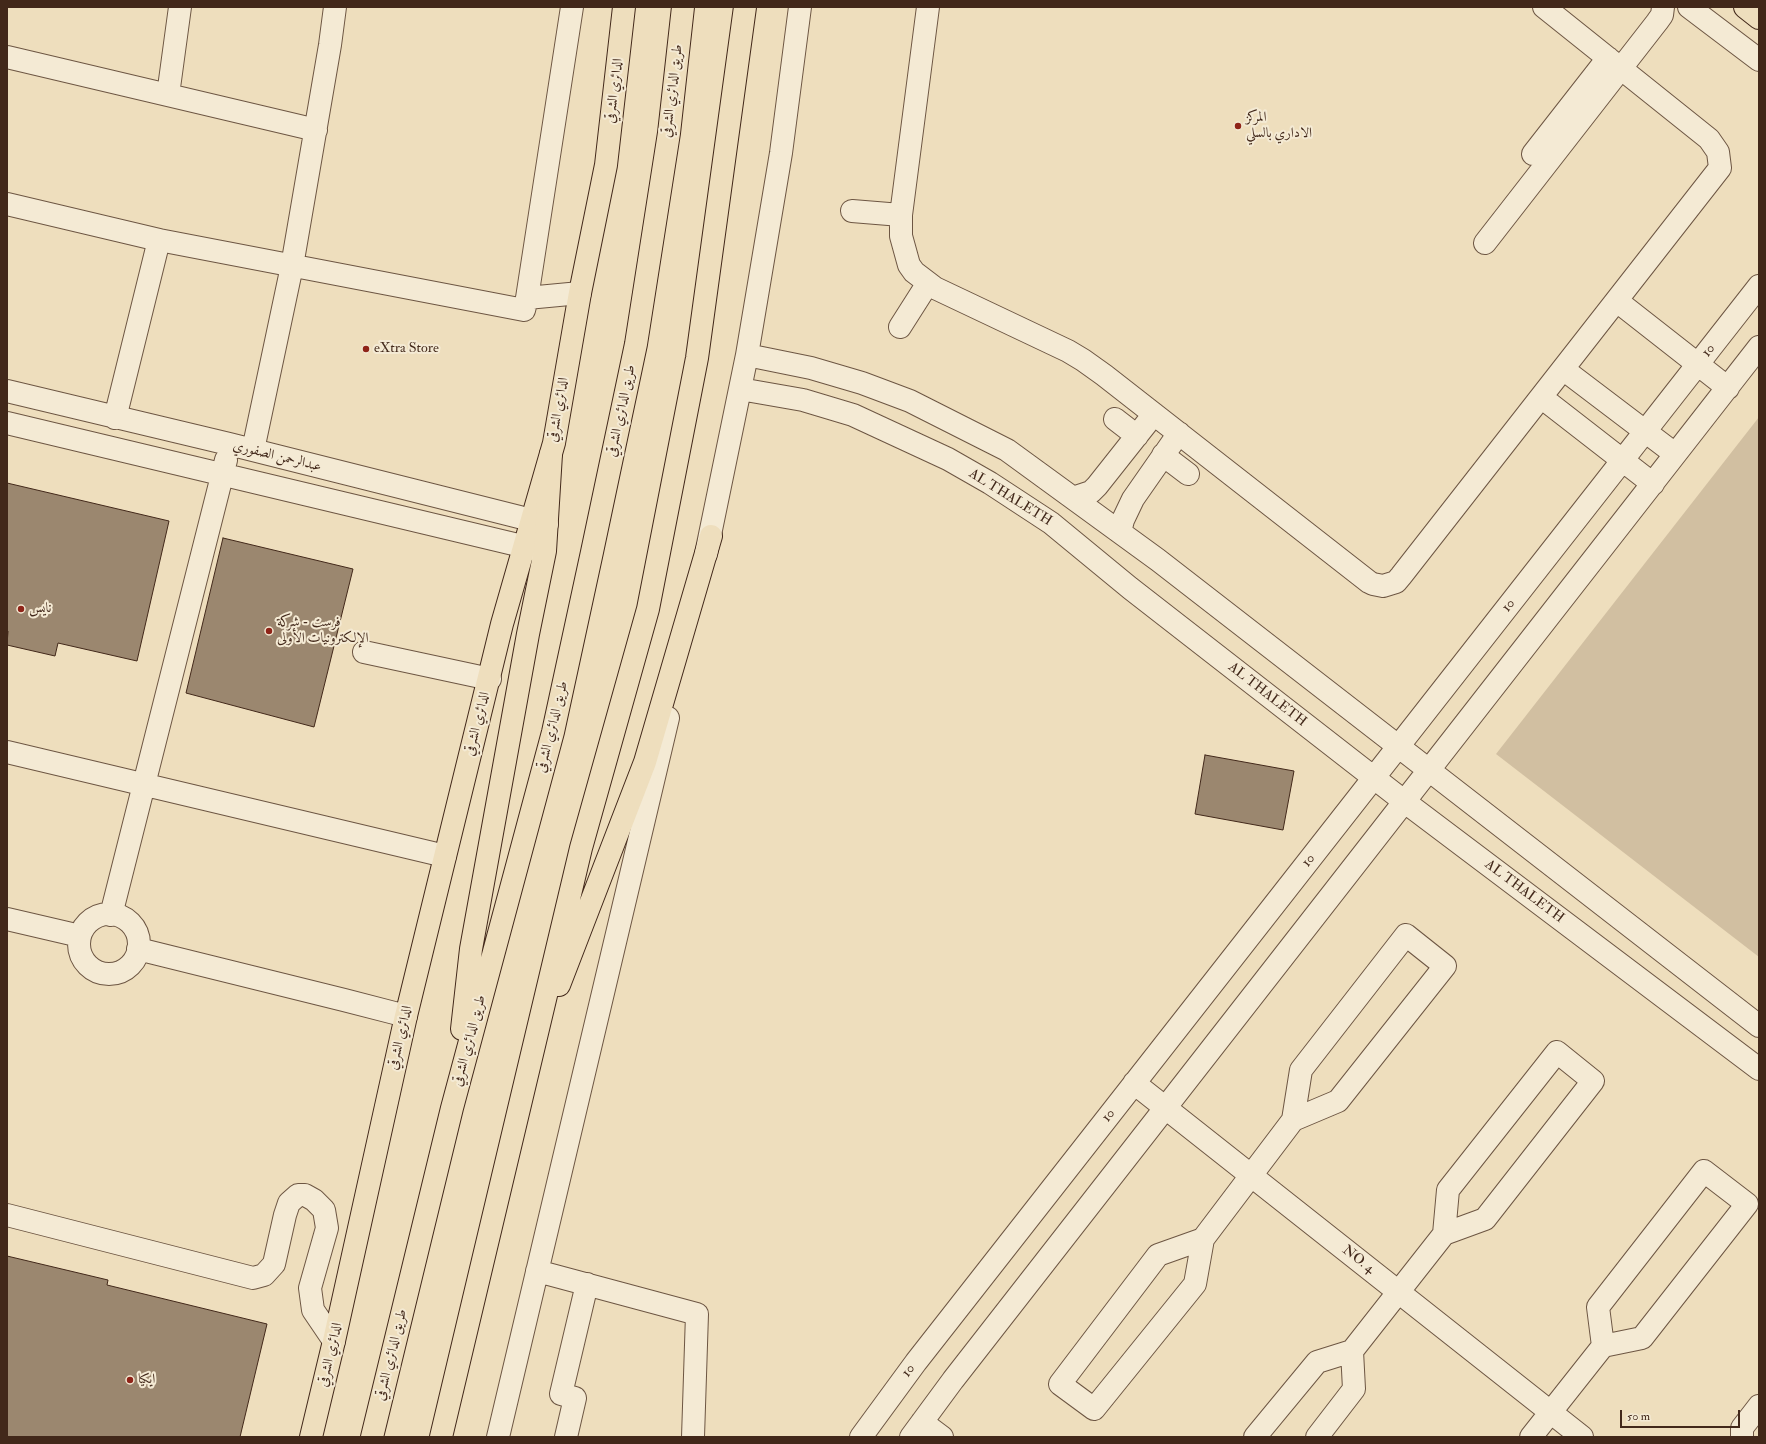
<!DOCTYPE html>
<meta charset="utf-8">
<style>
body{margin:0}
#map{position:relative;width:1766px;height:1444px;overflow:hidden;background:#eedebd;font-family:"IM FELL Double Pica",serif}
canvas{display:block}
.frame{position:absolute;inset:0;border:8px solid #42281a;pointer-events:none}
.scale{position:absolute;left:1620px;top:1410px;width:120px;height:18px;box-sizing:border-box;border:2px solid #42281a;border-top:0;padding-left:5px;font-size:12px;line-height:14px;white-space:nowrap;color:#42281a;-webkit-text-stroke:3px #f4ead4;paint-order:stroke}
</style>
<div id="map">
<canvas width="1766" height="1444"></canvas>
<div class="frame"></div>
<div class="scale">50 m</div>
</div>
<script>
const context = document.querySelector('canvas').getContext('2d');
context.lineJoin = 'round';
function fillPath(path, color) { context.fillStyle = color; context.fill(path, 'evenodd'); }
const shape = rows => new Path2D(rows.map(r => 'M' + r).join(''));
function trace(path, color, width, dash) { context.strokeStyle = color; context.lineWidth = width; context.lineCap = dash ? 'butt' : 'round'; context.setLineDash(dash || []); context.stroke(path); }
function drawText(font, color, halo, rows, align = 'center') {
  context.font = font + ' "IM FELL Double Pica",Amiri,serif'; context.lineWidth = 4; context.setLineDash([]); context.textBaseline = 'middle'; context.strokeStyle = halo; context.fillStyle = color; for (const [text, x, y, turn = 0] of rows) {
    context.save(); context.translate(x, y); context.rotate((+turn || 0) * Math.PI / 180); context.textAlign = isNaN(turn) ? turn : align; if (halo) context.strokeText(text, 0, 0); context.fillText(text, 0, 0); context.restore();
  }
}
const green = shape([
 [1759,417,1759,957,1496,754]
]);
const building = shape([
 [7,483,169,521,137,661,58,643,55,656,7,645,8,631,7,630,7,483],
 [223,538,353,569,314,727,186,693,223,538],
 [1205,755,1294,771,1283,830,1195,814,1205,755],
 [7,1256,108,1280,107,1285,267,1324,240,1437,7,1437,7,1256]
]);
const minor = shape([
 [928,7,901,215,901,236,909,265,914,272,935,288,1068,351,1083,360,1104,375,1369,582,1373,584,1383,586,1396,582,1401,576,1720,168,1718,152,1709,139,1544,7],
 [1689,7,1759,60],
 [7,57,316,130],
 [168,95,180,7],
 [1533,154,1608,58],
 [7,204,159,240,524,310,527,298,572,7],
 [852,211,901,215],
 [1485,243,1657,22,1662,15,1663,7],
 [527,298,580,293],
 [1617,301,1728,388],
 [900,327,928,283],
 [747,355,811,368,862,383,910,401,1007,450,1158,560,1759,1026],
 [1563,369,1675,454],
 [740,389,803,400,853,415,948,459,990,483,1051,523,1130,588,1405,802,1759,1069],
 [7,391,229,444,547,524],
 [1541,397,1653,484],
 [115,418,159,240],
 [1115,419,1137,436],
 [7,423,543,551],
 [253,450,292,266,330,45,335,7],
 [1163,455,1188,474],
 [1073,498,1091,492,1097,486,1154,414],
 [1120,532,1123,520,1133,499,1179,433],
 [706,554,747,355,781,153,800,7],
 [364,652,490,679],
 [7,752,445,856],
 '79 944a30 30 0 1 1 60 0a30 30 0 1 1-60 0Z',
 [111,915,226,460],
 [7,919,80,936],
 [138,949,344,1000,406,1016],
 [1134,1083,1582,1437],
 [7,1215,253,1278,264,1275,274,1264,285,1215,289,1203,298,1195,305,1195,314,1200,324,1210,327,1228,310,1288,313,1310,334,1341],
 [1203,1239,1158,1255,1060,1384,1094,1409,1195,1284,1203,1239,1293,1120,1301,1070,1406,935,1445,966,1338,1101,1293,1120],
 [537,1271,697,1314,693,1437],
 [922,1422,942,1437],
 [498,1437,668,718],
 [566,1437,575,1398,561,1394,587,1284],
 [861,1437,916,1362,1759,286],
 [911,1437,953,1380,1759,347],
 [1255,1437,1317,1362,1352,1351,1444,1234,1485,1219,1593,1081,1557,1052,1448,1190,1444,1234],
 [1317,1437,1354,1389,1352,1351],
 [1531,1437,1603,1346,1642,1338,1747,1204,1704,1171,1598,1307,1603,1346],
 [1742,1437,1742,1428,1759,1406]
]);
const major = shape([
 [1745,7,1759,18],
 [311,1437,334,1341,406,1016,502,624,554,443,580,293,606,165,624,7]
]);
const highway = shape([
 [559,985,645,762,711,536],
 [462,1029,471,949,528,634,545,551,551,454],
 [372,1437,452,1108,553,732,592,552,636,344,669,133,683,7],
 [441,1437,581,848,648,609,697,358,745,7]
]);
const markers = [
 [1238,126,4,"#8f2418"],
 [366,349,4,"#8f2418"],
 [21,609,4,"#8f2418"],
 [269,631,4,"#8f2418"],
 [130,1380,4,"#8f2418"]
];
const streetNames = [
 ["الدائري الشرقي",615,91,-83],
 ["طريق الدائري الشرقي",673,91,-83],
 ["10",1709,351,-52],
 ["الدائري الشرقي",559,410,-80],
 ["طريق الدائري الشرقي",622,411,-78],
 ["عبدالرحمن الصفوري",277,457,14],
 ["AL THALETH",1010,498,32],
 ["10",1509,606,-52],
 ["AL THALETH",1267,695,38],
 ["الدائري الشرقي",478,724,-76],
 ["طريق الدائري الشرقي",553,727,-76],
 ["10",1309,861,-52],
 ["AL THALETH",1524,892,37],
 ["الدائري الشرقي",401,1038,-77],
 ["طريق الدائري الشرقي",470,1041,-75],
 ["10",1109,1116,-52],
 ["NO. 4",1358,1260,38],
 ["الدائري الشرقي",331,1355,-77],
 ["طريق الدائري الشرقي",392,1355,-76],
 ["10",909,1371,-53]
];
const poiNames = [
 ["المركز",1246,118],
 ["الاداري بالسلي",1246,134],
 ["eXtra Store",374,349],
 ["نايس",29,609],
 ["فرست - شركة",277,623],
 ["الإلكترونيات الأولى",277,639],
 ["ايكيا",138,1380]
];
fillPath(green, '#d1bfa1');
fillPath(building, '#9b876f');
trace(building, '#42281a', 1);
trace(minor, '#6d5643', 24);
trace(major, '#42281a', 24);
trace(highway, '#42281a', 24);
trace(minor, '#f4ead4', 22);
trace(major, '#eedebd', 22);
trace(highway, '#eedebd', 22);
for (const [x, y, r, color] of markers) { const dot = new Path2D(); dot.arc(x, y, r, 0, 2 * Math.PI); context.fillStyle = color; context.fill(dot); trace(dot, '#f4ead4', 1.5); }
drawText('14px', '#42281a', '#f4ead4', streetNames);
drawText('14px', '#42281a', '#f4ead4', poiNames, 'left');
</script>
